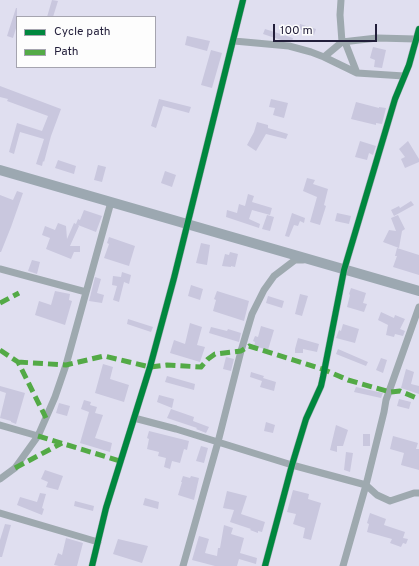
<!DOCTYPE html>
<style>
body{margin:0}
#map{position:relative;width:419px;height:566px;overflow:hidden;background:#e0dff0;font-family:Overpass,sans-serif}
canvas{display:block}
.legend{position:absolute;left:16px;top:16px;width:140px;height:52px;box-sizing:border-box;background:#fdfdfd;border:1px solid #a5a4af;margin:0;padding:5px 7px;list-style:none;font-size:12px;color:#221e3a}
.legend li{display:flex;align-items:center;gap:8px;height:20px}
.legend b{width:20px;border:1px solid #a5a4af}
.scale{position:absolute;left:273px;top:24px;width:104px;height:18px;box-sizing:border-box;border:2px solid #221e3a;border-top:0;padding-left:5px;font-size:12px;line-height:14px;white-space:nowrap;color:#221e3a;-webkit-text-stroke:3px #fdfdfd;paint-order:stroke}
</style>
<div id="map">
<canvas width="419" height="566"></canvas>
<ul class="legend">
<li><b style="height:5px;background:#00873e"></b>Cycle path</li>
<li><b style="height:5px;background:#53aa46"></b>Path</li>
</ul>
<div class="scale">100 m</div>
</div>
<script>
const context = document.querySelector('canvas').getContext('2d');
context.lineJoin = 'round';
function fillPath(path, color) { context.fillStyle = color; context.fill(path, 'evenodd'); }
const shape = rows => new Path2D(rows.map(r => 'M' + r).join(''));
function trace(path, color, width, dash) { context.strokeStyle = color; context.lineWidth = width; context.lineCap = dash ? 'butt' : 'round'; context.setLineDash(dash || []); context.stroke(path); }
const building = shape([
 [52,0,58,1,53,17,47,17],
 [16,8,17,8,17,25,13,38,7,36],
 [300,24,316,29,314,35,299,29],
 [265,29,293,38,292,42,284,41,263,34],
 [187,36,210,41,207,51,185,45],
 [373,47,386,50,382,68,374,67,375,60,370,58],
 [211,50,222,53,212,88,201,85],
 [0,86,61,109,51,136,44,162,43,161,42,166,36,164,44,139,20,132,14,154,9,152,17,123,42,131,48,116,7,101,8,99,0,97],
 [159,99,191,107,189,113,163,106,156,128,151,126],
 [271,99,288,103,284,118,273,115,275,108,269,107],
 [356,102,379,108,379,107,386,108,382,124,376,123,376,125,351,119],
 [257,122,268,125,268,128,288,134,286,139,266,134,256,151,247,145,254,132],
 [360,141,376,146,373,155,369,153,367,160,355,157],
 [408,141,419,159,419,162,405,168,401,159,405,157,399,149],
 [58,160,76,166,74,174,55,168],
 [98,165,106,167,102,182,94,180],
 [165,171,176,175,172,187,161,183],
 [307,178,315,180,313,184,328,189,324,205,326,206,320,225,310,222,317,197,303,191],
 [17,191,23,193,11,227,1,252,0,252,0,195,13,200],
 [248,194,254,196,252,202,272,208,270,215,252,210,249,219,260,224,259,228,226,217,227,210,237,213,239,204,245,206],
 [411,201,414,205,394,216,391,210,399,206,400,208],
 [84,210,102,216,96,232,78,225,79,226,70,246,80,246,80,252,74,252,71,259,46,249,50,238,42,235,45,226,55,230,58,223,66,226,67,239,74,223,76,224,78,219,80,220],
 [292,213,305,218,304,223,300,221,298,226,294,225,289,237,285,236],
 [337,213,351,216,349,224,335,221],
 [267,215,274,217,270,231,262,229],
 [398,215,405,229,402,231,399,248,383,242,389,230,396,231,391,218],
 [109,237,135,246,129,266,104,258,109,244,107,243],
 [201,243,210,245,207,265,196,263],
 [397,248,419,255,419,275,393,267,397,256,395,256],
 [230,252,238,254,235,267,231,266,231,267,222,266,225,254,229,255],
 [32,260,40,262,37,274,28,271],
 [122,272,131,275,129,284,124,282,119,302,113,300,117,286,112,285,113,276,121,277],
 [95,277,101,279,97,293,104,295,102,303,89,301],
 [191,285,203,289,200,300,188,296],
 [351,288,366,293,363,303,367,304,364,312,347,307,350,295,349,294],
 [55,291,70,294,69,300,72,301,65,325,35,315,39,301,51,305],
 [217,291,249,301,244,321,213,311,216,300,214,299],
 [300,294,308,296,302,316,295,314],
 [268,296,284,301,282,308,266,303],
 [381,312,394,318,395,315,405,319,400,329,405,331,403,336,395,334,394,337,386,335,388,325,378,320],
 [128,319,153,327,151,332,127,324],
 [190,323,202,327,197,345,205,347,200,362,170,353,174,340,185,344],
 [343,324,359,329,355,343,336,338,339,330,341,331],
 [261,326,274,330,268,350,254,346,255,342,253,341,255,336,258,337],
 [211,327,227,331,228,329,241,333,239,342,209,333],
 [298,338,319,344,317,352,303,349,303,353,295,353,295,349],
 [338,349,368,362,366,366,336,354],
 [226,357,234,359,231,371,223,369],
 [381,358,387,360,383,373,376,370],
 [103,364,113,367,110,379,129,385,124,402,95,393],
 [406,369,414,372,411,384,419,386,419,394,401,388],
 [251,372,264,376,263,378,276,382,274,391,260,387,262,381,250,377],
 [167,376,195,384,194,390,165,382],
 [0,386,25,393,16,424,11,422,11,421,0,418,6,393,0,391],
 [356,387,383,393,381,398,354,392],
 [159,395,174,399,172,408,157,402],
 [399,399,411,402,409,409,397,406],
 [84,400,91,402,90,405,97,407,95,413,103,415,95,438,112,443,110,452,80,443,89,412,81,409],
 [59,403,70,406,67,416,56,413],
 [171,409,194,417,193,421,209,427,206,433,196,429,197,428,167,418],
 [266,422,275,425,273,433,264,431],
 [336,425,348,430,343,446,337,446,337,452,330,450],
 [149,431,189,441,187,450,184,449,180,463,172,461,170,469,164,467,166,458,158,456,159,452,147,449,149,439,147,438],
 [363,434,370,434,370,446,363,446],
 [393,436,418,443,416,449,419,449,419,470,401,465,404,453,390,449],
 [201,446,208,448,204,463,196,461],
 [346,452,353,453,350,472,344,470],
 [45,470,63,476,58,490,46,487,48,482,41,479],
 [183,476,190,478,191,476,199,478,194,500,178,495,182,482,181,482],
 [293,490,309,494,308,499,321,503,311,540,303,538,305,528,293,524,296,514,287,512],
 [227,491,247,496,241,514,265,522,262,532,258,531,258,533,250,530,251,529,230,522,234,510,223,508],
 [40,493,46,494,42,508,44,509,42,515,17,505,20,497,37,502],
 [145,498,159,502,158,509,143,505],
 [75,501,94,506,93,511,74,506],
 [370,513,386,519,384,525,405,532,403,538,408,539,406,544,403,543,401,547,390,543,392,539,367,532,369,524,367,523],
 [5,524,11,525,2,557,0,557,0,540],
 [224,525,233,528,231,534,244,538,240,553,257,558,256,564,239,559,237,566,215,566,192,560,199,536,209,539,205,553,217,556,218,548,220,548],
 [66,538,83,543,77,566,59,566,54,565,58,553,62,555],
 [118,539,148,546,142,563,113,554]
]);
const street = shape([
 [234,41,289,46,311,52,324,57,342,42,340,15,341,0],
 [342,42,377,38,416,39],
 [345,42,357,73],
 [324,57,357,73,404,76],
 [0,269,86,292],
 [134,418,176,429,292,465,366,485,377,495,390,501,414,493,419,493],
 [0,425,38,436],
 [0,479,15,468,38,436,55,397,66,365,111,202],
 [0,513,98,542],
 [92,566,106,508,150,367,174,278,243,0],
 [183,566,218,442,241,351,252,314,264,290,274,276,295,260,303,260],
 [265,566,292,465,306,419,321,386,323,377,344,270,395,99,409,65,419,29],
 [343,566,366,485,384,412,386,400,419,307]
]);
const secondary = shape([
 [0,170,419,291]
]);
const quiet = shape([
 [0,303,19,293],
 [0,350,18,362,46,418],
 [18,362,66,365,104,356,150,367,167,365,201,367,208,359,215,354,241,351,249,346,325,370,348,380,390,392,400,391,419,399],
 [38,436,120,461],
 [15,468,62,443]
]);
const cycleway = shape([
 [92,566,106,508,150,367,174,278,243,0],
 [265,566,292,465,306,419,321,386,323,377,344,270,395,99,409,65,419,29]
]);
fillPath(building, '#c9c7de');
trace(street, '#9ea9af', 7);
trace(secondary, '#9ca8b1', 10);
trace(quiet, '#53aa46', 5, [10, 5]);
trace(cycleway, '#00873e', 6);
</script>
